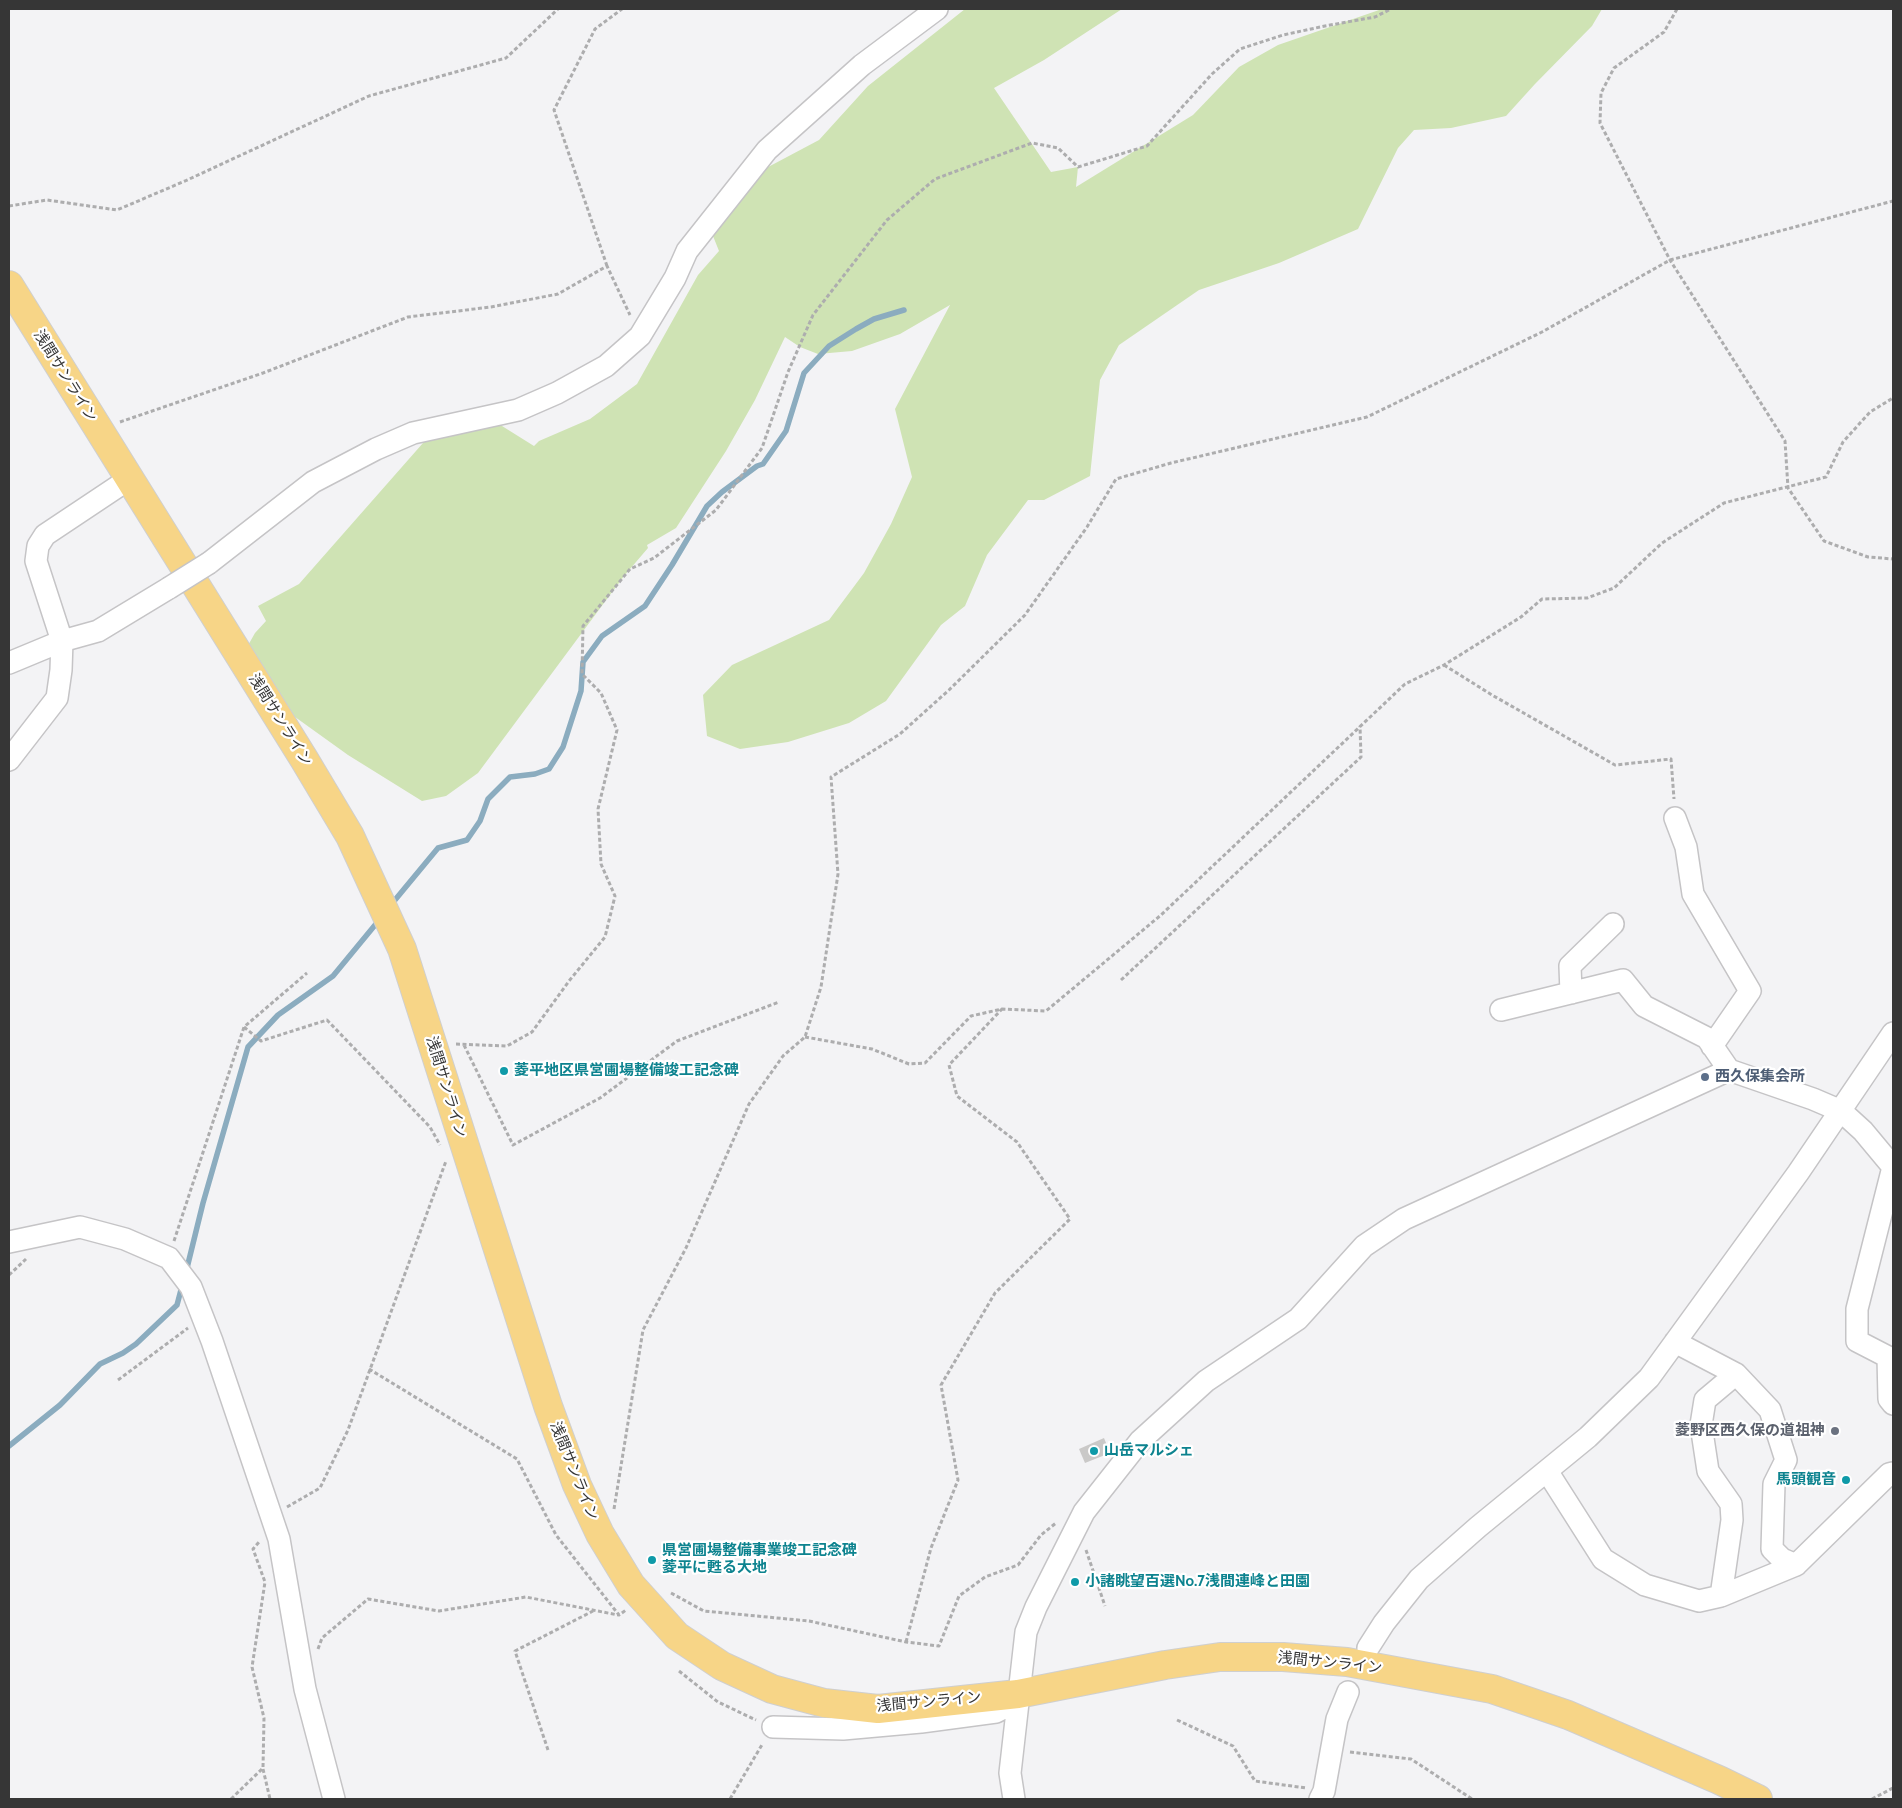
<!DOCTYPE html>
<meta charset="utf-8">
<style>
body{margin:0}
#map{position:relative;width:1902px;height:1808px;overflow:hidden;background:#f3f3f5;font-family:Cabin,sans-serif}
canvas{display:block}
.frame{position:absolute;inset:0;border:10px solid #363636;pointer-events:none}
</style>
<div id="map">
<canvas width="1902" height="1808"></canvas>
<div class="frame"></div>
</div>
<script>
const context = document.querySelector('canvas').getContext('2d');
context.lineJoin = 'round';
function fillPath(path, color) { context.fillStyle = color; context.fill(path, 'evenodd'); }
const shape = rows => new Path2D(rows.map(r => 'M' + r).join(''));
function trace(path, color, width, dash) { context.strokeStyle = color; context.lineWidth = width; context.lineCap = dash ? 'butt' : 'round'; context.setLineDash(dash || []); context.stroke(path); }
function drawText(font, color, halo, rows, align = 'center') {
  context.font = font + ' Cabin,"Noto Sans JP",sans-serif'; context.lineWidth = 4.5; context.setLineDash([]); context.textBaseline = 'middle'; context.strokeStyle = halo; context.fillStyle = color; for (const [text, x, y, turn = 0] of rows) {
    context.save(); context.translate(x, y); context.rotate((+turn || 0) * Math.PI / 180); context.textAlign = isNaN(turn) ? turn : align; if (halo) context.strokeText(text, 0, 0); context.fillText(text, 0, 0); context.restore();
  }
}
const green = shape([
 [965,9,1122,9,1044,60,994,88,1051,172,1078,167,1076,187,1193,115,1239,67,1278,45,1382,9,1602,9,1592,26,1535,84,1506,116,1451,128,1414,130,1398,148,1358,229,1279,263,1199,290,1119,345,1100,380,1090,476,1044,500,1028,500,987,555,965,606,941,625,886,701,849,723,788,742,740,749,707,736,703,695,732,665,829,620,864,573,891,524,912,477,895,409,950,305,900,334,852,351,818,354,800,347,785,337,755,400,726,451,676,528,647,545,648,548,624,576,478,773,446,796,422,801,348,755,270,699,242,656,255,633,266,621,258,606,299,584,423,443,460,416,486,416,534,446,539,441,590,419,637,384,698,275,719,251,709,226,738,183,819,140,868,86]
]);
const stream = shape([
 [390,906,438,848,467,840,480,821,488,799,510,777,535,774,549,769,563,747,581,691,583,662,602,636,645,606,672,565,707,506,722,492,757,466,763,464,786,431,804,373,829,346,856,329,874,319,904,310],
 [186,1272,203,1203,248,1047,278,1015,333,976,380,919],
 [9,1446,60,1405,100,1364,123,1353,136,1344,177,1305,182,1286]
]);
const building = shape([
 [1104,1438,1110,1453,1085,1463,1079,1449]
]);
const path = shape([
 [1677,9,1664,32,1614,68,1601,93,1600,123,1670,260,1785,441,1788,488,1824,541,1868,557,1893,559],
 [9,206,47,200,117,210,185,181,369,96,506,58,558,9],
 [607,266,554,110,595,29,622,9],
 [120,422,263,373,408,317,491,307,558,294,607,266,630,315],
 [1444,665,1492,695,1615,765,1671,759,1674,799],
 [1121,980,1361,757,1360,726],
 [244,1027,261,1041,327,1020,430,1127,440,1145],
 [805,1037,872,1049,909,1064,925,1063,971,1016,1002,1009,1046,1011,1161,915,1405,684,1444,665,1521,617,1542,599,1587,598,1614,588,1662,543,1724,503,1826,477,1843,442,1870,412,1893,398],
 [456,1044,507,1046,532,1032,569,981,605,937,615,896,601,864,598,809,617,730,601,693,582,674,583,626,630,569,654,558,716,510,762,448,788,372,813,315,887,220,935,179,1032,143,1058,148,1078,167,1147,146,1212,74,1240,49,1283,35,1325,26,1375,17,1391,9],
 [464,1045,513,1145,600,1098,677,1041,779,1002],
 [174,1241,244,1027,307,973],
 [9,1275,26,1259],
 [369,1369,517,1459,556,1535,619,1615,626,1610],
 [118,1380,188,1328],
 [287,1507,320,1488,348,1430,446,1161],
 [614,1509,643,1330,686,1248,749,1104,783,1056,805,1037,821,987,838,874,831,777,900,734,949,690,1025,615,1087,527,1116,479,1171,463,1367,417,1542,332,1670,260,1893,201],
 [1086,1550,1105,1606],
 [671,1593,704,1611,809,1621,906,1642,939,1646,959,1596,985,1577,1018,1565,1041,1535,1056,1523],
 [906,1642,931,1548,958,1480,941,1385,995,1293,1070,1219,1017,1142,957,1096,949,1065,1002,1009],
 [318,1649,322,1638,368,1599,439,1611,526,1597,618,1615],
 [679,1671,718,1702,756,1720],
 [1177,1720,1233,1746,1255,1781,1306,1788],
 [548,1750,515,1651,593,1611],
 [1350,1752,1411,1759,1472,1799],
 [263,1769,270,1799],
 [231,1799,263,1768,264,1718,252,1667,265,1582,253,1549,259,1542],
 [730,1799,763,1743],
 [1872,1799,1893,1788]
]);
const minor = shape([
 [209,563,313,482,376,449,413,433,518,410,557,393,606,366,640,336,675,278,687,251,767,150,862,65,937,9],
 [9,663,62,641,98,631,169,588],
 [9,760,57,698,61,670,62,641,36,561,38,546,45,535,129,479],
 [1675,818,1686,847,1693,894,1750,991,1712,1046],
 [1571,993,1570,966,1613,924],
 [1501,1010,1623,980,1644,1006,1707,1038,1729,1070,1813,1099,1841,1111,1863,1131,1893,1167],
 [1893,1167,1857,1309,1857,1341,1888,1357,1889,1399,1893,1404],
 [9,1242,80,1227,125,1239,169,1258,191,1287,212,1341,279,1539,305,1689,334,1799],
 [1675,1342,1736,1374,1770,1410,1786,1460,1774,1484,1772,1549,1782,1559,1796,1565],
 [1547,1471,1603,1559,1645,1585,1699,1601,1721,1596,1796,1565,1889,1474,1893,1473],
 [1721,1596,1732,1520,1731,1504,1708,1471,1701,1425,1705,1400,1736,1374],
 [1368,1648,1384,1623,1419,1579,1478,1527,1588,1437,1649,1378,1798,1173,1893,1033],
 [773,1727,843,1729,921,1722,996,1712,1017,1701],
 [1014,1799,1010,1773,1026,1632,1036,1607,1084,1512,1140,1441,1206,1381,1298,1319,1364,1246,1404,1219,1729,1070],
 [1320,1799,1324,1791,1337,1719,1348,1692]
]);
const major = shape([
 [9,285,304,759,350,836,402,949,548,1406,577,1485,600,1534,631,1585,677,1636,722,1666,772,1689,824,1703,878,1709,1018,1694,1165,1665,1220,1657,1283,1657,1347,1662,1492,1689,1568,1715,1719,1780,1758,1799]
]);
const minorBridge = shape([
 [169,588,209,563]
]);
const markers = [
 [504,1071,5,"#0f9aa8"],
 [1705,1077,5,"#5c6f8a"],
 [1835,1431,5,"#6b7280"],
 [1094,1451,5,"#0f9aa8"],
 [1846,1480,5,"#0f9aa8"],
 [652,1560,5,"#0f9aa8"],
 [1075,1582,5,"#0f9aa8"]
];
const streetNames = [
 ["浅間サンライン",65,376,58],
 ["浅間サンライン",280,720,58],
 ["浅間サンライン",446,1087,73],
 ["浅間サンライン",574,1471,68],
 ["浅間サンライン",1330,1663,6],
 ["浅間サンライン",929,1702,-5]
];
const cultureNames = [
 ["菱平地区県営圃場整備竣工記念碑",514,1071],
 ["山岳マルシェ",1104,1451],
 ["馬頭観音",1836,1480,"right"],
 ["県営圃場整備事業竣工記念碑",662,1551],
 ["菱平に甦る大地",662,1568],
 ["小諸眺望百選No.7浅間連峰と田園",1085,1582]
];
const serviceNames = [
 ["西久保集会所",1715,1077]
];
const worshipNames = [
 ["菱野区西久保の道祖神",1825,1431]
];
fillPath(green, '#cfe3b4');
trace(stream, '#8bacbf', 5.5);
fillPath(building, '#cac9c8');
trace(minor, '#c5c4c6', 24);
trace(major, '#cfcfcf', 30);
trace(path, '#adadae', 3, [4, 2.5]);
trace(minor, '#fff', 21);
trace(major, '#f7d587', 28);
trace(minorBridge, '#c5c4c6', 24, []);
trace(minorBridge, '#fff', 21);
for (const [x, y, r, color] of markers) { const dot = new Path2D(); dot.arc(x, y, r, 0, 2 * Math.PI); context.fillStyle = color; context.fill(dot); trace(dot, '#fff', 2); }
drawText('15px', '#363636', '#fff', streetNames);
drawText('bold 15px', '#0d838f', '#fff', cultureNames, 'left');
drawText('bold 15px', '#4e5e75', '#fff', serviceNames, 'left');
drawText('bold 15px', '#5b616d', '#fff', worshipNames, 'right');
</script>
